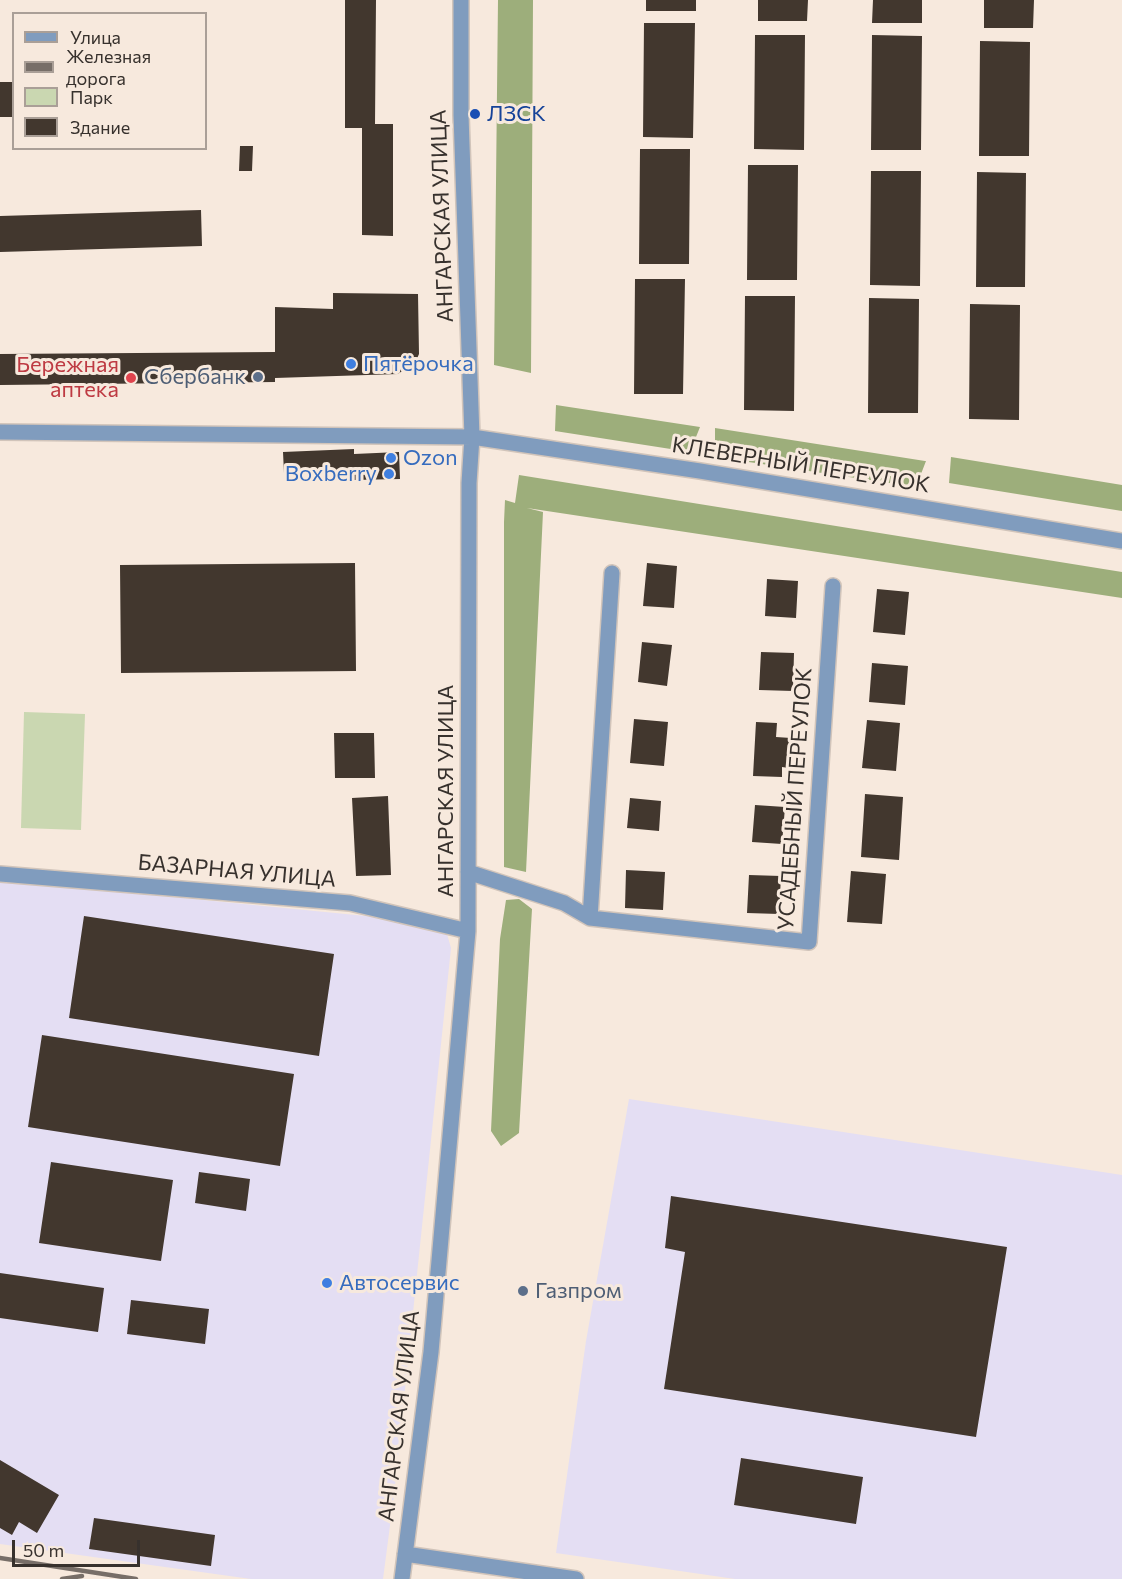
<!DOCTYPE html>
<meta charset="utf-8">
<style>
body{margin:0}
#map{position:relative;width:1122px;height:1579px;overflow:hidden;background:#f7e9dd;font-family:Commissioner,sans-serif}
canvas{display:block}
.legend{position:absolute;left:12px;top:12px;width:195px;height:138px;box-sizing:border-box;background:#f7e9dd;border:2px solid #aa9f97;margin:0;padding:8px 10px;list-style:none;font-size:18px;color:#37312d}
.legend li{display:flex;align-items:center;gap:12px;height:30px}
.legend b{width:30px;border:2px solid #aa9f97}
.scale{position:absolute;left:12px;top:1540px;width:128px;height:27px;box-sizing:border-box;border:3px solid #37312d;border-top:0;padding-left:8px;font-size:18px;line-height:21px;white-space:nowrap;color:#37312d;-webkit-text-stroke:4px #f7e9dd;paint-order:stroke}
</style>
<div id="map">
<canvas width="1122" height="1579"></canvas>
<ul class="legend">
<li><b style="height:8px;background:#809cbe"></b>Улица</li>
<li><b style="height:8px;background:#776e68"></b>Железная дорога</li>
<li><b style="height:16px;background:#cad7b1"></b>Парк</li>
<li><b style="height:16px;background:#42372e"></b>Здание</li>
</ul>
<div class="scale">50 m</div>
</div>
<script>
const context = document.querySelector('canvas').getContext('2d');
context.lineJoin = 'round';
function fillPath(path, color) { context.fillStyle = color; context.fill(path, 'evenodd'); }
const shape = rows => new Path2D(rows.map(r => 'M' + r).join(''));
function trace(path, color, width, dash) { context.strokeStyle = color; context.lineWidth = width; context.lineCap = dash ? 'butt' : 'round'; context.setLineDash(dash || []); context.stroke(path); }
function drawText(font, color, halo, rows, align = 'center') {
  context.font = font + ' Commissioner,sans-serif'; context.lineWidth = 6; context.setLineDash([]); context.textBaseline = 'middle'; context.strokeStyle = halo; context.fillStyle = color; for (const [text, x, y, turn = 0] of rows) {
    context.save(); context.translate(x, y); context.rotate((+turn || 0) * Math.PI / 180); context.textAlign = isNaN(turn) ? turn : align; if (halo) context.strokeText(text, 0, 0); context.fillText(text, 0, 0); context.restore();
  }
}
const industrial = shape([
 [0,880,386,918,447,934,451,948,394,1495,383,1579,251,1579,0,1544],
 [629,1099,1122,1175,1122,1579,735,1579,556,1553,586,1341]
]);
const green = shape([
 [24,712,85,714,81,830,21,828]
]);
const forest = shape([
 [498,0,533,0,531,373,494,365],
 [556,405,700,427,690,452,555,431],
 [715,428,925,461,926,461,916,487,715,457],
 [951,457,1122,485,1122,511,949,483],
 [519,475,1122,572,1122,598,527,508,543,512,526,872,504,867,504,522,505,500,515,503],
 [519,899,532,909,519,1133,501,1146,491,1131,500,939,506,900]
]);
const building = shape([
 [345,0,376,0,375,124,393,124,393,236,362,235,362,128,345,128],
 [646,0,696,0,696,11,646,11],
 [758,0,808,0,807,21,758,21],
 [873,0,922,0,922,23,872,23],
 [984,0,1034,0,1033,28,984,28],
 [644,23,695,23,693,138,643,137],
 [755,35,805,35,804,150,754,149],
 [872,35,922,36,921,150,871,150],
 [980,41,1030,42,1029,156,979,156],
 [0,82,14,82,14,117,0,117],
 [240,146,253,146,252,171,239,171],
 [640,149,690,149,689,264,639,264],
 [748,165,798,165,797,280,747,280],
 [871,171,921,171,920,286,870,285],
 [977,172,1026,173,1025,287,976,287],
 [201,210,202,246,0,252,0,216],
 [635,279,685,279,683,394,634,394],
 [333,293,418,294,419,354,416,361,398,374,275,378,275,382,0,385,0,354,275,352,275,307,333,309],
 [745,296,795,296,794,411,744,410],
 [869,298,919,299,918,413,868,413],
 [970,304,1020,305,1019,420,969,419],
 [354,449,354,454,399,452,400,479,354,480,353,471,284,473,283,452],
 [355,563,356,671,121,673,120,565],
 [647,563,677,566,674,608,643,606],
 [767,579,798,581,796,618,765,616],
 [877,589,909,592,905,635,873,632],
 [642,642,672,645,667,686,638,682],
 [761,652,794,653,793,691,759,690],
 [872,663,908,666,905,705,869,702],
 [634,719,668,722,664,766,630,763],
 [867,720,900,723,896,771,862,768],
 [756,722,777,723,776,737,791,738,789,768,782,767,782,777,753,776],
 [334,733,374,733,375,778,335,778],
 [865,794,903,797,899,860,861,857],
 [388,796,391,875,356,876,352,798],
 [630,798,661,801,659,831,627,828],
 [755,805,785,807,782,844,752,842],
 [626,870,665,872,663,910,625,908],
 [851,871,886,874,882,924,847,922],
 [749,875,781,876,779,914,747,913],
 [84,916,334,954,319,1056,69,1018],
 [42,1035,294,1074,280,1166,28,1127],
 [51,1162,173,1180,161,1261,39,1243],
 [199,1172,250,1179,246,1211,195,1203],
 [671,1196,1007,1247,976,1437,664,1389,685,1252,665,1248],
 [0,1273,104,1288,98,1332,0,1318],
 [131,1300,209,1309,205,1344,127,1334],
 [741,1458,863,1477,856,1524,734,1505],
 [0,1460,59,1495,37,1533,19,1522,12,1535,0,1528],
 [94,1518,215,1535,211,1566,89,1549]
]);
const street = shape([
 [0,432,472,437,700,471,1122,541],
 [468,872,564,903,590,918,809,942,833,586],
 [0,874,350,903,468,931],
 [590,918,612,573],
 [405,1554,576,1579],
 [402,1579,431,1352,468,931,469,483,472,437,461,115,461,0]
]);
const rail = shape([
 [0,1558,136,1579],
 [62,1579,82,1576]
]);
const markers = [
 [475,114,6,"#1a4fb4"],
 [351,364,6,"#3f7fe0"],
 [258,377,6,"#5c6f8a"],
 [131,378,6,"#e0444e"],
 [391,458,6,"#3f7fe0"],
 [389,474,6,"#3f7fe0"],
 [327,1283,6,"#3f7fe0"],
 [523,1291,6,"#5c6f8a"]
];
const transitNames = [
 ["ЛЗСК",487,114]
];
const streetNames = [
 ["АНГАРСКАЯ УЛИЦА",442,216,-92],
 ["КЛЕВЕРНЫЙ ПЕРЕУЛОК",801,465,9],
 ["АНГАРСКАЯ УЛИЦА",446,791,-90],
 ["УСАДЕБНЫЙ ПЕРЕУЛОК",795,799,-86],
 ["БАЗАРНАЯ УЛИЦА",237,871,5],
 ["АНГАРСКАЯ УЛИЦА",399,1416,-83]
];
const shopNames = [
 ["Пятёрочка",363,364],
 ["Ozon",403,458],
 ["Boxberry",377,474,"right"],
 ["Автосервис",339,1283]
];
const healthNames = [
 ["Бережная",119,365],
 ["аптека",119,390]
];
const serviceNames = [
 ["Сбербанк",246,377],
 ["Газпром",535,1291,"left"]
];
fillPath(industrial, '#e4def3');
fillPath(green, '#cad7b1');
fillPath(forest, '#9dae7b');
fillPath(building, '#42372e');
trace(street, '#d1c4ba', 18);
trace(street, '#809cbe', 15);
trace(rail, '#776e68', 4.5);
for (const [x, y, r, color] of markers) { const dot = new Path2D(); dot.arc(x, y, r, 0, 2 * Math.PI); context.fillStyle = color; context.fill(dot); trace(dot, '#f7e9dd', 2); }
drawText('22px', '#164399', '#f7e9dd', transitNames, 'left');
drawText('22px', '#37312d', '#f7e9dd', streetNames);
drawText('22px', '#366cbe', '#f7e9dd', shopNames, 'left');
drawText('22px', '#be3a42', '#f7e9dd', healthNames, 'right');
drawText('22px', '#4e5e75', '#f7e9dd', serviceNames, 'right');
</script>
